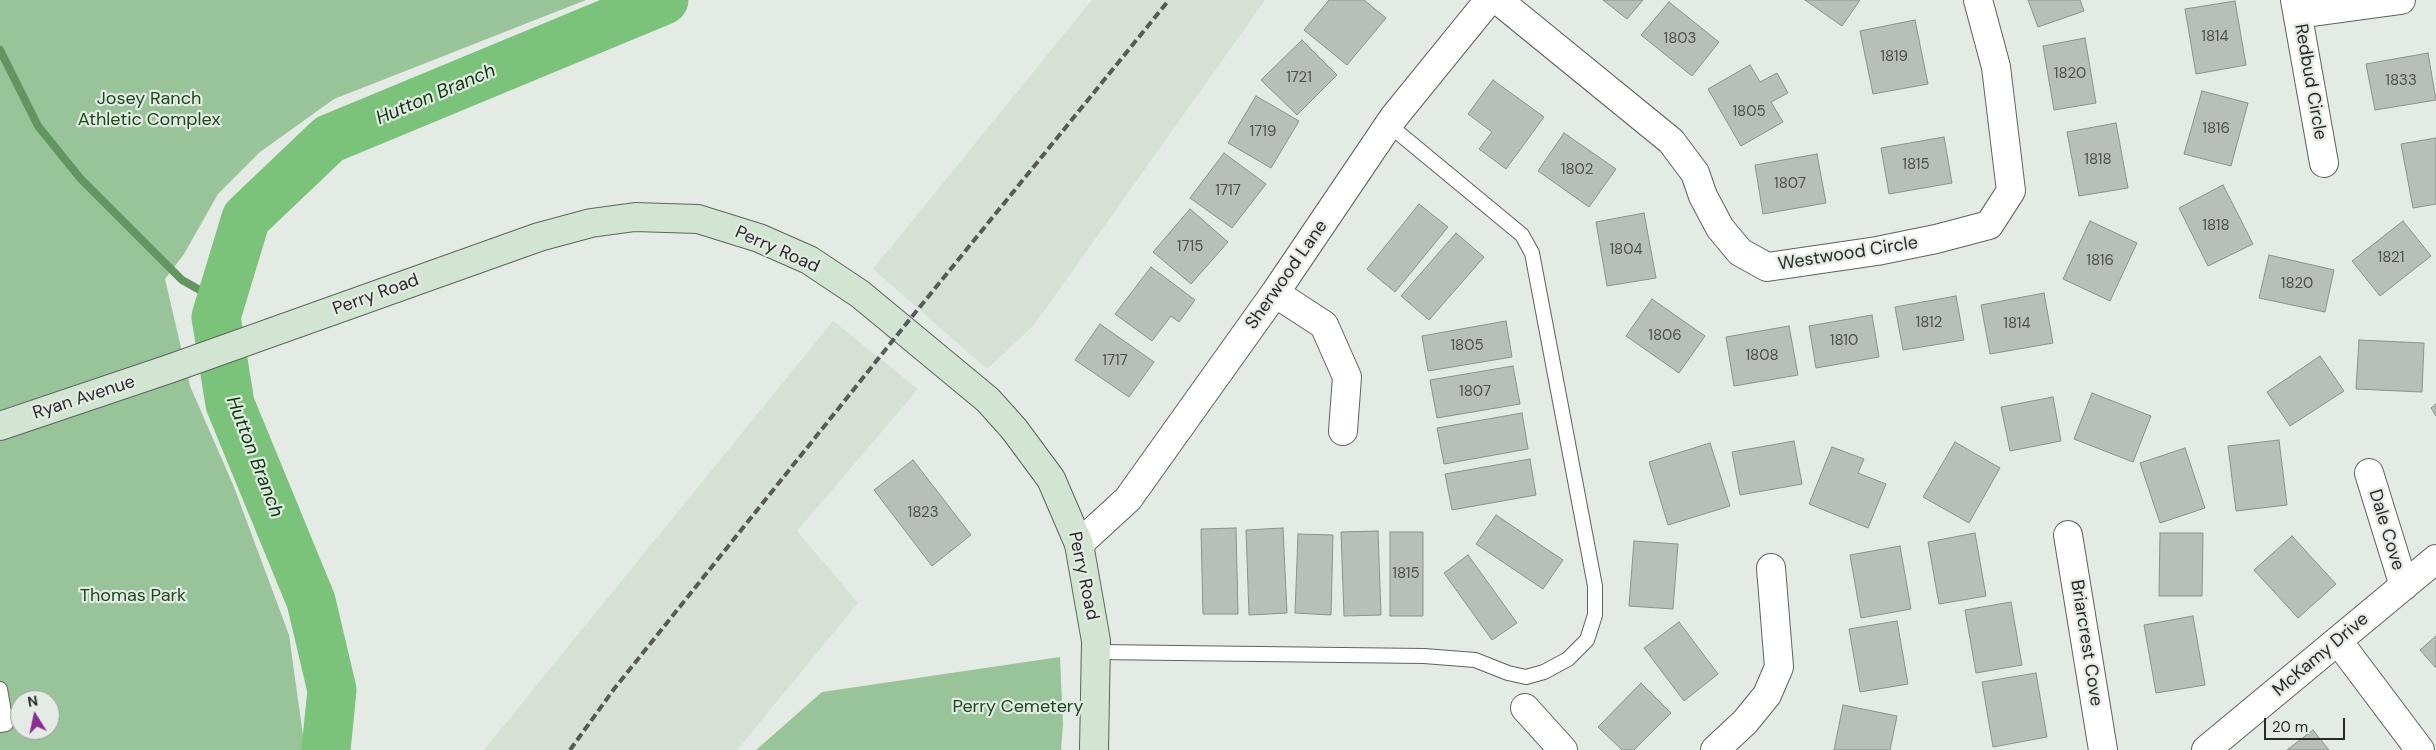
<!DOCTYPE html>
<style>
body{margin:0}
#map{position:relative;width:2436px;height:750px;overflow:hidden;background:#e4eae4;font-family:"DM Sans",sans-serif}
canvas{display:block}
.north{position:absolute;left:10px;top:690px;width:50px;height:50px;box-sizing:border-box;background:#e4eae4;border:1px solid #999e99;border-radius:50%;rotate:350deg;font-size:14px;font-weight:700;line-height:20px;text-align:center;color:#292b28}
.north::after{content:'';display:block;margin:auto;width:18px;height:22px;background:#8b2b94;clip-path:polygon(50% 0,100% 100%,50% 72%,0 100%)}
.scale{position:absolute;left:2264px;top:718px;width:81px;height:22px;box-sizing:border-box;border:2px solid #292b28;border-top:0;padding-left:6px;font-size:15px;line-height:18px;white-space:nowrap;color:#292b28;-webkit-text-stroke:4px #e4eae4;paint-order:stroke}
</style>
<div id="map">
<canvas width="2436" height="750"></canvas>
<div class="north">N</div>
<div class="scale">20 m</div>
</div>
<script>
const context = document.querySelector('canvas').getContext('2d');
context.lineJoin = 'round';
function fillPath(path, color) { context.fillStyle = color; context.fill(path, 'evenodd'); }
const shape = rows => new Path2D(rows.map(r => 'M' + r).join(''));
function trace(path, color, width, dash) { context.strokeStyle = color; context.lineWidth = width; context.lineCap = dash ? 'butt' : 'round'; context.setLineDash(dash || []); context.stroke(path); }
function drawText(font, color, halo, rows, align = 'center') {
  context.font = font + ' "DM Sans",sans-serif'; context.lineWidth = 4.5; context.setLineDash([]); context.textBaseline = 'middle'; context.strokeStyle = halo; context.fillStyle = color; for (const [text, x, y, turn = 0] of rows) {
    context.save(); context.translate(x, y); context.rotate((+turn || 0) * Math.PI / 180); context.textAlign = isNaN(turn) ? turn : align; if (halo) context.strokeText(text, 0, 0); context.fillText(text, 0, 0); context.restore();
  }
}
const built = shape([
 [1092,0,1265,0,1034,325,987,369,873,269],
 [833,321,918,389,797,531,858,603,737,750,484,750]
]);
const green = shape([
 [0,0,586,0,334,99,260,152,218,194,184,254,165,279,190,386,234,487,289,635,305,750,0,750],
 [20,700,50,700,50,730,20,730],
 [1060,657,1063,724,1061,750,756,750,822,692]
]);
const stream = shape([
 [0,50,38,126,80,178,182,280,221,302]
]);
const river = shape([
 [326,750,332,690,311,601,230,404,216,317,246,218,329,139,664,0]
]);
const building = shape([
 [1329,0,1364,0,1386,18,1347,65,1304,30,1329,0],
 [1603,0,1643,0,1627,19,1603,0],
 [1805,0,1860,0,1842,26,1805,0],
 [2028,0,2080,0,2084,11,2038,27,2028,0],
 [2235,1,2246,65,2196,74,2185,9,2235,1],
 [1669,2,1719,42,1692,76,1641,35,1669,2],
 [1915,20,1928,84,1873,94,1860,31,1915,20],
 [2085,38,2096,103,2054,110,2043,46,2085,38],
 [1302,40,1337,75,1297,115,1261,80,1302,40],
 [2428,53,2436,100,2375,110,2366,64,2428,53],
 [1750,65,1760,82,1777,73,1788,93,1771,102,1783,122,1741,146,1708,89,1750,65],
 [1493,80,1544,117,1506,169,1479,149,1492,132,1468,114,1493,80],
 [2202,91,2248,103,2231,166,2184,154,2202,91],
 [1256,96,1299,121,1271,168,1228,143,1256,96],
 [2116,123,2128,188,2079,196,2067,132,2116,123],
 [1564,133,1616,169,1589,207,1538,171,1564,133],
 [1944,137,1952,183,1889,194,1881,148,1944,137],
 [2436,138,2436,204,2413,208,2401,144,2436,138],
 [1224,153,1266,184,1232,228,1190,198,1224,153],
 [1817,154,1826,203,1763,214,1755,165,1817,154],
 [2223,185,2253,244,2208,266,2179,208,2223,185],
 [1419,204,1448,227,1395,292,1367,269,1419,204],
 [1190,209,1228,242,1191,284,1153,252,1190,209],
 [1644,213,1656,278,1607,286,1596,222,1644,213],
 [2090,221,2137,243,2110,301,2063,279,2090,221],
 [2403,221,2431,256,2380,296,2352,261,2403,221],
 [1456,233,1484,257,1429,320,1401,296,1456,233],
 [2269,255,2334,270,2325,312,2259,298,2269,255],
 [1151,267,1195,300,1179,322,1171,316,1152,341,1115,314,1151,267],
 [2044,293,2053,343,1990,354,1981,305,2044,293],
 [1956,296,1964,340,1903,350,1895,307,1956,296],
 [1652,299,1705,336,1679,373,1626,336,1652,299],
 [1872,315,1879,357,1816,368,1809,326,1872,315],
 [1506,321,1512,357,1428,371,1422,336,1506,321],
 [1100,324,1154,362,1129,397,1075,360,1100,324],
 [1789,326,1798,375,1734,386,1726,337,1789,326],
 [2359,340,2424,343,2422,392,2356,389,2359,340],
 [2320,356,2344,391,2290,426,2267,392,2320,356],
 [1513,366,1520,404,1437,418,1430,380,1513,366],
 [2092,393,2151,416,2133,462,2074,439,2092,393],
 [2053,397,2061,441,2010,451,2001,407,2053,397],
 [2436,404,2436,416,2431,408,2436,404],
 [1522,413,1528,449,1444,464,1437,428,1522,413],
 [2279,440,2287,505,2236,511,2228,446,2279,440],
 [1794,441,1802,484,1740,495,1732,452,1794,441],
 [1955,442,2000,468,1969,523,1923,497,1955,442],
 [1710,443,1730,506,1668,525,1649,462,1710,443],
 [1832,447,1864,459,1858,473,1886,484,1868,528,1809,504,1832,447],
 [2185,448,2205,508,2160,523,2140,463,2185,448],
 [1530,459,1536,495,1452,510,1445,474,1530,459],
 [913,460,971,535,932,566,874,490,913,460],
 [1496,515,1563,560,1543,589,1476,544,1496,515],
 [1236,528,1238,614,1203,614,1201,529,1236,528],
 [1283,528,1287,613,1249,615,1246,530,1283,528],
 [1378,531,1381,615,1344,616,1341,532,1378,531],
 [1390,532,1423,532,1423,616,1390,616,1390,532],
 [1975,533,1986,596,1939,604,1928,542,1975,533],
 [2160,533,2203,533,2202,596,2159,596,2160,533],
 [1298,534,1333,535,1331,615,1295,613,1298,534],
 [2292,536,2336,584,2298,618,2254,570,2292,536],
 [1634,541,1678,544,1673,609,1629,606,1634,541],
 [1900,546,1911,609,1861,618,1850,555,1900,546],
 [1468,555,1517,623,1492,640,1444,573,1468,555],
 [2011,602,2022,665,1976,673,1965,610,2011,602],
 [2193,616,2205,685,2156,693,2144,625,2193,616],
 [1897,621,1908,684,1860,692,1849,629,1897,621],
 [1679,622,1718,674,1684,701,1644,648,1679,622],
 [2436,636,2436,668,2420,650,2436,636],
 [2036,673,2047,737,1993,747,1982,682,2036,673],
 [1641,683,1671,713,1634,750,1622,750,1598,727,1641,683],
 [1843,705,1897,716,1890,750,1834,750,1843,705],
 [2313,730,2329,750,2287,750,2313,730]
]);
const lane = shape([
 [1096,652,1424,656,1475,660,1508,673,1526,677,1544,672,1568,659,1587,640,1595,615,1595,586,1532,253,1522,235,1389,125],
 [0,689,6,724,0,725]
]);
const street = shape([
 [1498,0,1671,141,1695,173,1703,196,1720,228,1740,252,1767,267,1877,251,1936,239,1989,225,2011,191,1996,67,1978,0],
 [2295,0,2324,163],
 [2298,14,2401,0],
 [1275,293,1324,325,1347,377,1343,431],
 [2369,473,2404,586],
 [2068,535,2103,750],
 [1079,544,1128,499,1275,293,1394,117,1489,0],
 [2338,641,2420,750],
 [1525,708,1563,750],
 [1715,750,1745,722,1767,695,1779,667,1771,568],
 [2206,750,2436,559]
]);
const secondary = shape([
 [0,426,169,369,539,237,591,223,635,217,698,219,759,238,809,260,860,294,988,400,1014,429,1051,479,1079,544,1096,641,1094,750]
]);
const rail = shape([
 [570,750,614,689,902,329,1169,0]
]);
const numberNames = [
 ["1814",2215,37],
 ["1803",1680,39],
 ["1819",1894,57],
 ["1820",2070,74],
 ["1721",1299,78],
 ["1833",2401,81],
 ["1805",1749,112],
 ["1816",2216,129],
 ["1719",1263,132],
 ["1818",2098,160],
 ["1815",1916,165],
 ["1802",1577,170],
 ["1807",1790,184],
 ["1717",1228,191],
 ["1818",2216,226],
 ["1715",1190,247],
 ["1804",1626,250],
 ["1821",2391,258],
 ["1816",2100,261],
 ["1820",2297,284],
 ["1812",1929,323],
 ["1814",2017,324],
 ["1806",1665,336],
 ["1810",1844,341],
 ["1805",1467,346],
 ["1808",1762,356],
 ["1717",1115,361],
 ["1807",1475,392],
 ["1823",923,513],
 ["1815",1406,574]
];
const streetNames = [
 ["Redbud Circle",2310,82,80],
 ["Perry Road",777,250,24],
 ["Westwood Circle",1848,254,-9],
 ["Sherwood Lane",1287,275,-55],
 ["Perry Road",376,295,-20],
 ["Ryan Avenue",84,398,-18],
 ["Dale Cove",2386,530,73],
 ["Perry Road",1083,576,78],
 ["Briarcrest Cove",2086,643,81],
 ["McKamy Drive",2321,655,-40]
];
const parkNames = [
 ["Josey Ranch",149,99],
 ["Athletic Complex",149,120],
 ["Thomas Park",133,596],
 ["Perry Cemetery",1018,707]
];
const waterNames = [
 ["Hutton Branch",436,95,-23],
 ["Hutton Branch",254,457,69]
];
fillPath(built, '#d5e1d5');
fillPath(green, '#99c398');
trace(stream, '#629562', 8);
trace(river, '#7bc27b', 49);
fillPath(building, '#b8bfb8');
trace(building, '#8b918b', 1);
trace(lane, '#5d635d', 16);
trace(street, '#5d635d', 30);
trace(secondary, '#5d635d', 30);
trace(lane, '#fff', 14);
trace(street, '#fff', 28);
trace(secondary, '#d2e4d2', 28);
trace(rail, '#575a57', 4, [8, 4]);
drawText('15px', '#4d504c', null, numberNames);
drawText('18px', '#292b28', '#e4eae4', streetNames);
drawText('18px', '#18491a', '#e4eae4', parkNames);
drawText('italic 19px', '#05390a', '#e4eae4', waterNames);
</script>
